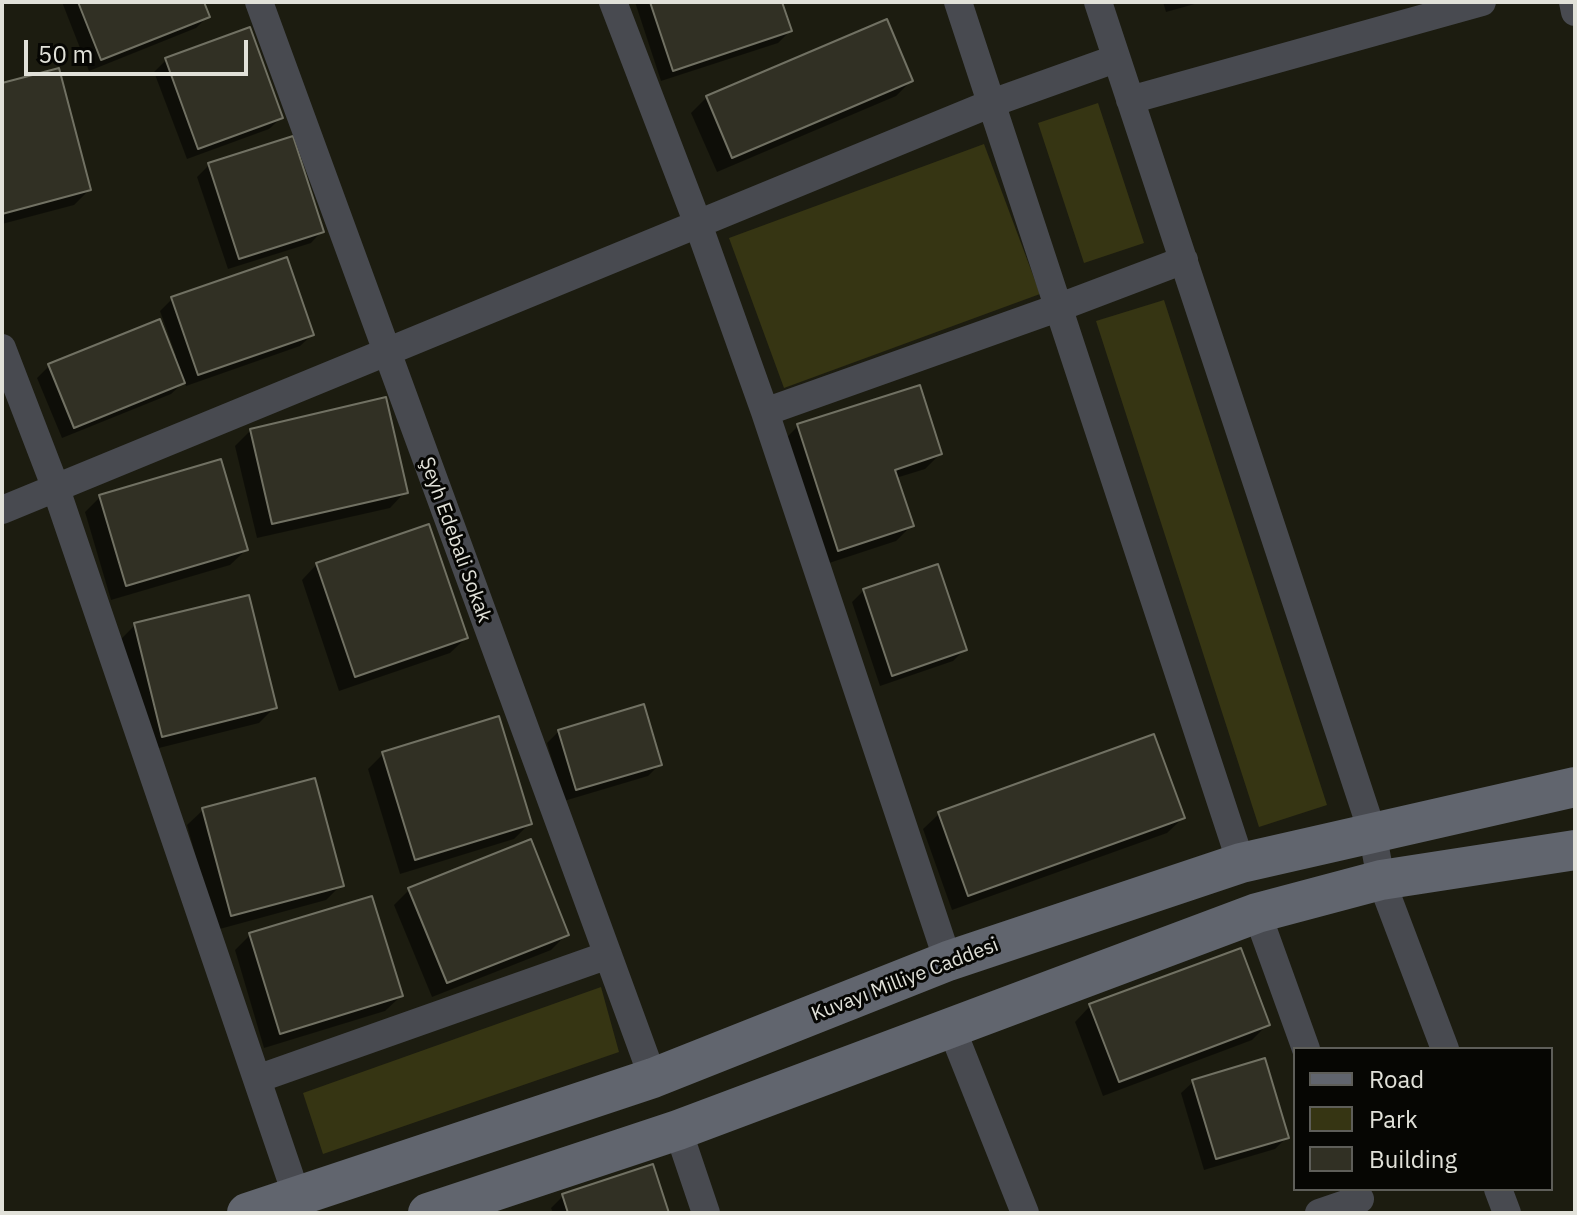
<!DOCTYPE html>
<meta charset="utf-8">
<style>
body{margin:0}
#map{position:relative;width:1577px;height:1215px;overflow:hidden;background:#1c1c10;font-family:"IBM Plex Sans",sans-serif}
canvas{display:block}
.frame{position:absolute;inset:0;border:4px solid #e1e1d9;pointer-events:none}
.legend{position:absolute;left:1293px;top:1047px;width:260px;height:144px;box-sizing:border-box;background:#060603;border:2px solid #5e5e59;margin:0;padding:10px 14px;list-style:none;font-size:24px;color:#e1e1d9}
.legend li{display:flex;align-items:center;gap:16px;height:40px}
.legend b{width:40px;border:2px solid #5e5e59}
.scale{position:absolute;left:24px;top:40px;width:224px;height:36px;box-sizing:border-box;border:4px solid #e1e1d9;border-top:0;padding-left:10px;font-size:24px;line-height:28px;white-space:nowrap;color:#e1e1d9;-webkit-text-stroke:6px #060603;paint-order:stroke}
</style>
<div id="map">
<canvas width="1577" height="1215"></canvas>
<div class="frame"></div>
<ul class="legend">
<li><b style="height:10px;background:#61656e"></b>Road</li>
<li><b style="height:22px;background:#363513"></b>Park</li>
<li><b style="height:22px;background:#313024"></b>Building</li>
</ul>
<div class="scale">50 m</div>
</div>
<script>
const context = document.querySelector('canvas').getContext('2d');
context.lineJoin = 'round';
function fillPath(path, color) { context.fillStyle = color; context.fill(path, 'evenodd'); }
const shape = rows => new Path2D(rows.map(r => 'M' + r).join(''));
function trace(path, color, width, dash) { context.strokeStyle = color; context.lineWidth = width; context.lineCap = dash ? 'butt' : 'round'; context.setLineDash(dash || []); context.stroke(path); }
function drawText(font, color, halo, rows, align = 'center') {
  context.font = font + ' "IBM Plex Sans",sans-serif'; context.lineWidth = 6; context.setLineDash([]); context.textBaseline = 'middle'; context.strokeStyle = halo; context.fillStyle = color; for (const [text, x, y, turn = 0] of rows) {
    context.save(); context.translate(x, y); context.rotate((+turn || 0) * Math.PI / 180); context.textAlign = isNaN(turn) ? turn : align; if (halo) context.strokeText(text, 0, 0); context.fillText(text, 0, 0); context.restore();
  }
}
const green = shape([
 [1098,103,1144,243,1084,263,1038,123],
 [984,144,1040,294,784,388,729,238],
 [1164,300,1327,805,1259,827,1096,321],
 [601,987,619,1052,323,1154,303,1093]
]);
const shadow = shape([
 [62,2,202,2,207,17,196,28,89,71],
 [635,2,780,2,790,31,778,43,661,81],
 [1163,2,1202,2,1166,12],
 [166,60,281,118,269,129,187,159,154,72],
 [911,81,896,96,717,172,691,113,707,97],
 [2,85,89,190,74,205,2,224],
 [209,165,322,231,311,243,228,269,197,177],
 [172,299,312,335,300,346,186,386,185,381,171,394,62,438,37,378,49,366,176,356,160,311],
 [798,426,940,454,925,469,896,478,911,526,896,541,823,565,783,441],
 [251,430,405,492,390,508,257,538,235,446],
 [100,497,246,550,230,565,111,600,85,512],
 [317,564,466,638,450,653,339,691,302,580],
 [864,590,964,650,953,661,880,686,852,602],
 [135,625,275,707,259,723,147,751,120,640],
 [559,731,660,764,648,776,564,801,547,743],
 [1153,736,1183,818,1167,833,952,910,923,829,939,814],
 [383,754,529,824,514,839,400,874,368,769],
 [203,810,341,885,326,900,216,930,187,825],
 [410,889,567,934,551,950,432,997,394,905],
 [250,935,401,996,385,1011,264,1048,235,950],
 [1090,1006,1268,1024,1252,1040,1103,1096,1075,1022],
 [1193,1082,1287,1137,1275,1149,1204,1170,1181,1093],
 [563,1196,667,1213,553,1213,551,1208]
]);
const building = shape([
 [78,2,204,2,210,17,101,60,78,2],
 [650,2,782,2,792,31,673,71,650,2],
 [887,19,913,81,732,158,706,96,887,19],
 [250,27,283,118,198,149,165,58,250,27],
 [59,68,91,190,2,214,2,83,59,68],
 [293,136,324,232,239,259,208,163,293,136],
 [287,257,314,335,198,375,171,297,287,257],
 [160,319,185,383,74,428,48,364,160,319],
 [920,385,942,454,895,470,914,526,838,551,797,424,920,385],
 [386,397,408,493,272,524,250,429,386,397],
 [221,459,248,550,126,586,99,495,221,459],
 [429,524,468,638,355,677,316,563,429,524],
 [938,564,967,650,892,676,863,589,938,564],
 [249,595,277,708,162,737,134,623,249,595],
 [644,704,662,765,576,790,558,730,644,704],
 [499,716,532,824,415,860,382,752,499,716],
 [1154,734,1185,818,968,896,938,812,1154,734],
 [315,778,344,886,231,916,202,808,315,778],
 [531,839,569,935,447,983,408,888,531,839],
 [372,896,403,996,280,1034,249,933,372,896],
 [1241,948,1270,1025,1119,1082,1089,1004,1241,948],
 [1265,1058,1289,1138,1216,1159,1192,1080,1265,1058],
 [653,1164,669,1213,568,1213,562,1194,653,1164]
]);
const minor = shape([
 [259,2,653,1078],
 [613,2,698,224,765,412,948,961],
 [958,2,1241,863],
 [1098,2,1372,831,1381,880,1445,1049],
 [1573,2,1575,12],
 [1130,100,1482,2],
 [2,348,55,486,297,1197],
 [765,412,1060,307,1184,260],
 [2,510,992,103,1115,59],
 [1257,913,1306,1049],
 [951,1027,1025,1213],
 [257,1079,608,955],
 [678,1130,706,1213],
 [1498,1189,1507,1213],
 [1319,1213,1360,1199]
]);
const secondary = shape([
 [247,1213,653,1078,948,961,1241,863,1575,787],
 [428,1213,678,1130,1257,913,1381,880,1575,850]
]);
const streetNames = [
 ["Şeyh Edebali Sokak",455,540,70],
 ["Kuvayı Milliye Caddesi",905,980,-21]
];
fillPath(green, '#363513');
fillPath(shadow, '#0007');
fillPath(building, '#313024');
trace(building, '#717163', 2);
trace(minor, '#484a50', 28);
trace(secondary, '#61656e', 40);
drawText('20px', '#e1e1d9', '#060603', streetNames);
</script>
